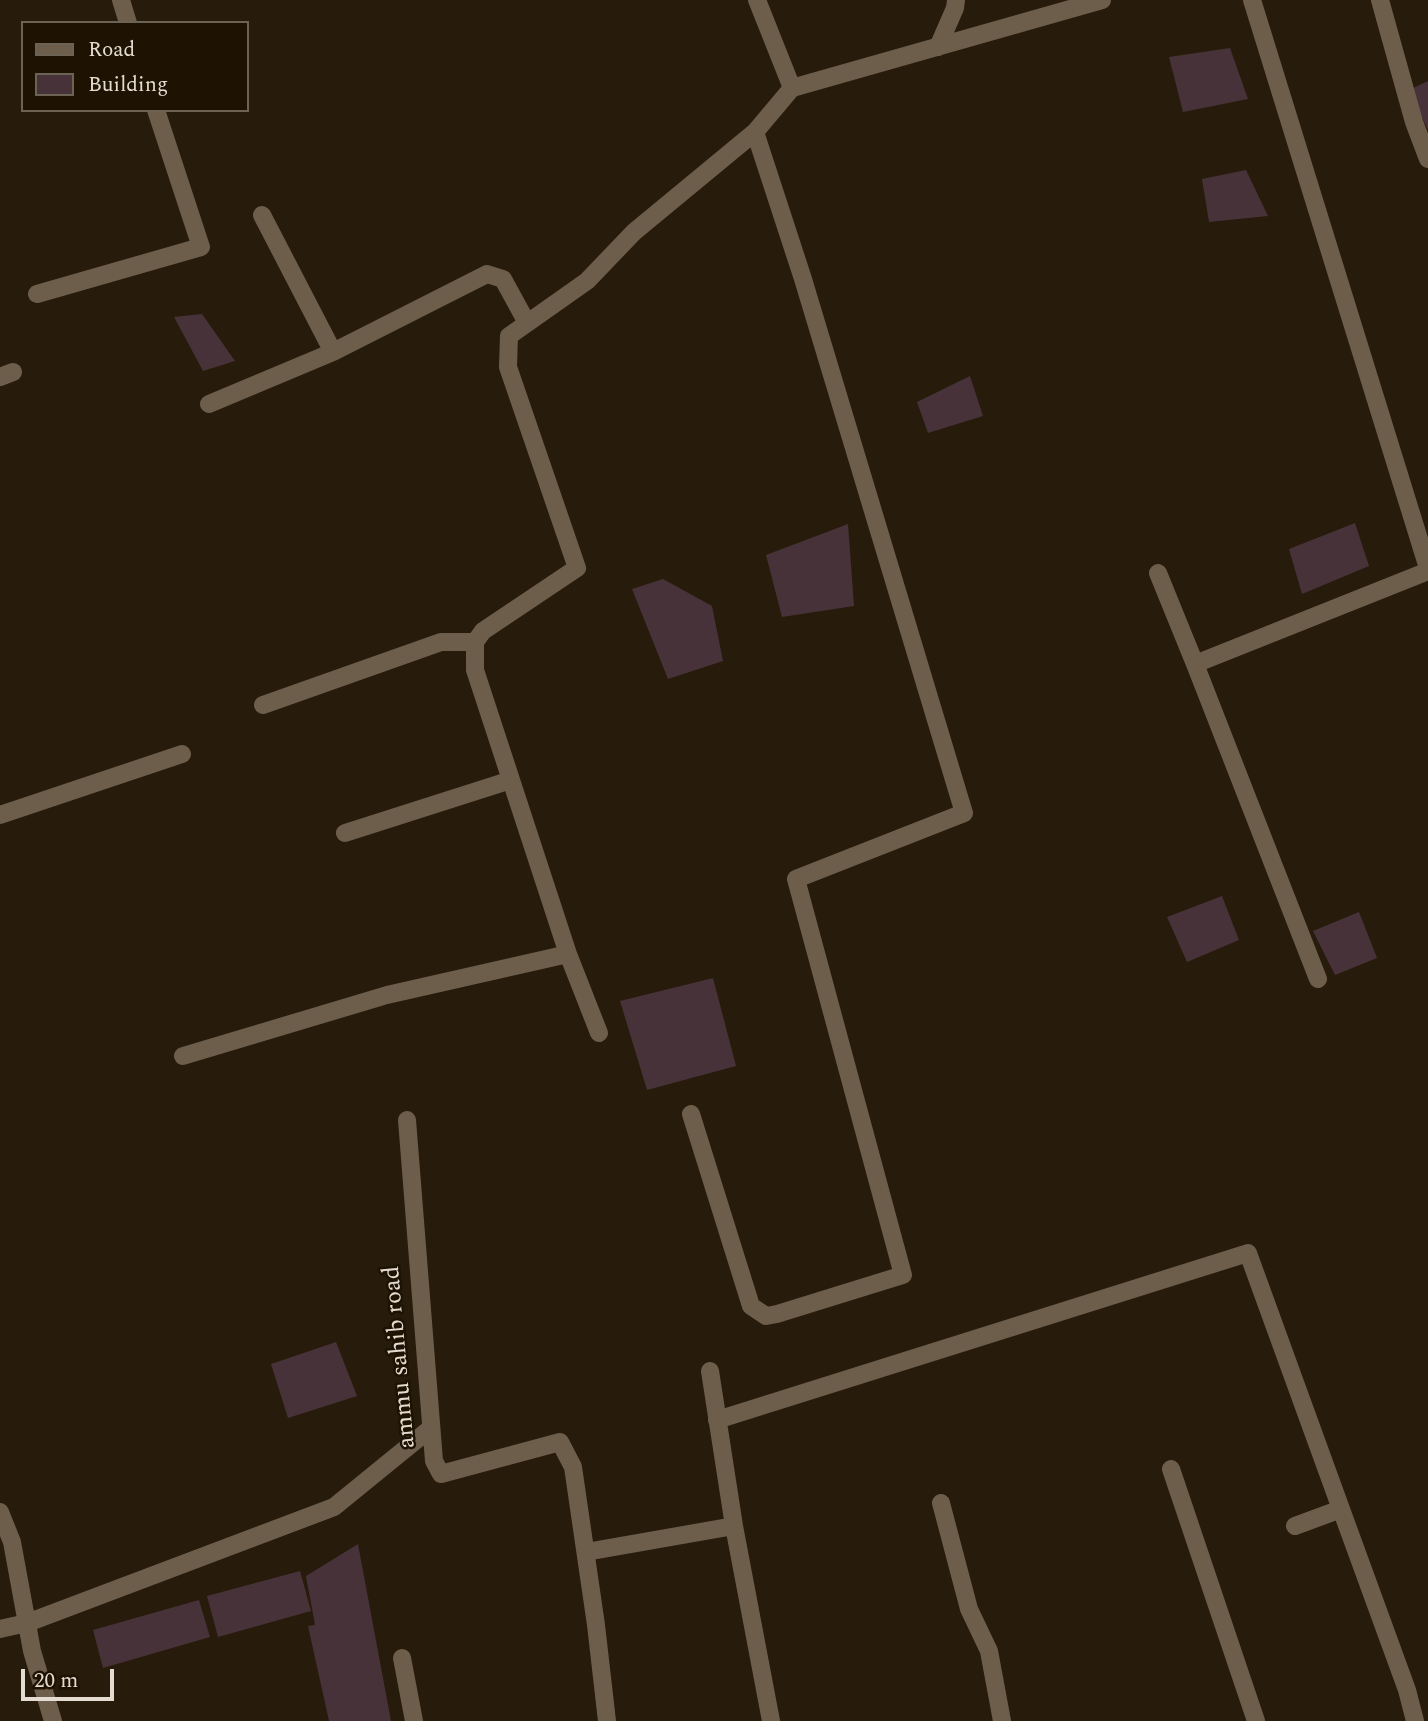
<!DOCTYPE html>
<style>
body{margin:0}
#map{position:relative;width:1428px;height:1721px;overflow:hidden;background:#271b0b;font-family:Spectral,serif}
canvas{display:block}
.legend{position:absolute;left:21px;top:21px;width:228px;height:91px;box-sizing:border-box;background:#1e1203;border:2px solid #6d6355;margin:0;padding:9px 12px;list-style:none;font-size:21px;color:#e4dcd1}
.legend li{display:flex;align-items:center;gap:14px;height:35px}
.legend b{width:35px;border:2px solid #6d6355}
.scale{position:absolute;left:21px;top:1669px;width:93px;height:32px;box-sizing:border-box;border:4px solid #e4dcd1;border-top:0;padding-left:9px;font-size:21px;line-height:24px;white-space:nowrap;color:#e4dcd1;-webkit-text-stroke:5px #1e1203;paint-order:stroke}
</style>
<div id="map">
<canvas width="1428" height="1721"></canvas>
<ul class="legend">
<li><b style="height:9px;background:#6d5e4c"></b>Road</li>
<li><b style="height:19px;background:#48323a"></b>Building</li>
</ul>
<div class="scale">20 m</div>
</div>
<script>
const context = document.querySelector('canvas').getContext('2d');
context.lineJoin = 'round';
function fillPath(path, color) { context.fillStyle = color; context.fill(path, 'evenodd'); }
const shape = rows => new Path2D(rows.map(r => 'M' + r).join(''));
function trace(path, color, width, dash) { context.strokeStyle = color; context.lineWidth = width; context.lineCap = dash ? 'butt' : 'round'; context.setLineDash(dash || []); context.stroke(path); }
function drawText(font, color, halo, rows, align = 'center') {
  context.font = font + ' Spectral,serif'; context.lineWidth = 5; context.setLineDash([]); context.textBaseline = 'middle'; context.strokeStyle = halo; context.fillStyle = color; for (const [text, x, y, turn = 0] of rows) {
    context.save(); context.translate(x, y); context.rotate((+turn || 0) * Math.PI / 180); context.textAlign = isNaN(turn) ? turn : align; if (halo) context.strokeText(text, 0, 0); context.fillText(text, 0, 0); context.restore();
  }
}
const building = shape([
 [1230,48,1248,99,1183,112,1169,57],
 [1428,81,1428,130,1409,90],
 [1246,170,1268,216,1209,222,1202,179],
 [202,314,235,361,203,371,174,317],
 [970,376,983,416,928,433,917,402],
 [1355,523,1369,566,1302,594,1289,549],
 [848,524,854,606,782,617,766,555],
 [663,579,712,606,723,661,668,679,632,589],
 [1222,896,1239,940,1187,962,1167,917],
 [1359,912,1377,958,1335,975,1313,931],
 [713,978,736,1066,647,1090,620,1001],
 [336,1342,357,1396,288,1418,271,1364],
 [358,1544,391,1721,329,1721,308,1626,315,1625,306,1576],
 [300,1571,311,1611,218,1637,207,1596],
 [199,1600,210,1637,103,1668,93,1630]
]);
const minor = shape([
 [121,0,128,23],
 [757,0,792,88],
 [1252,0,1428,568],
 [1380,0,1414,122,1428,159],
 [938,47,955,8,956,0],
 [37,294,201,247,156,110],
 [333,352,487,274,503,279,527,323],
 [0,377,13,372],
 [209,404,333,352,262,215],
 [1158,573,1195,664],
 [263,705,441,642,475,642],
 [0,815,182,754],
 [345,833,511,780],
 [568,954,599,1033],
 [1318,979,1195,664,1428,571],
 [183,1056,387,995,568,954,475,670,475,642,483,631,577,568,508,367,509,336,587,281,634,232,755,132,792,88,1102,0],
 [691,1114,751,1306,766,1316,777,1314,903,1275,796,879,964,813,803,279,755,132],
 [407,1120,434,1461,441,1474,560,1442,573,1467,596,1625,607,1721],
 [717,1420,1248,1253,1341,1509,1295,1526],
 [1171,1469,1256,1721],
 [941,1503,969,1609,989,1651,1002,1721],
 [1341,1509,1407,1690,1415,1721],
 [0,1512,12,1542,32,1651,53,1721],
 [734,1526,771,1721],
 [586,1552,734,1526,710,1371],
 [0,1629,27,1623,334,1507,431,1428],
 [402,1658,414,1721]
]);
const streetNames = [
 ["ammu sahib road",401,1357,-95]
];
fillPath(building, '#48323a');
trace(minor, '#6d5e4c', 18);
drawText('24px', '#e4dcd1', '#1e1203', streetNames);
</script>
